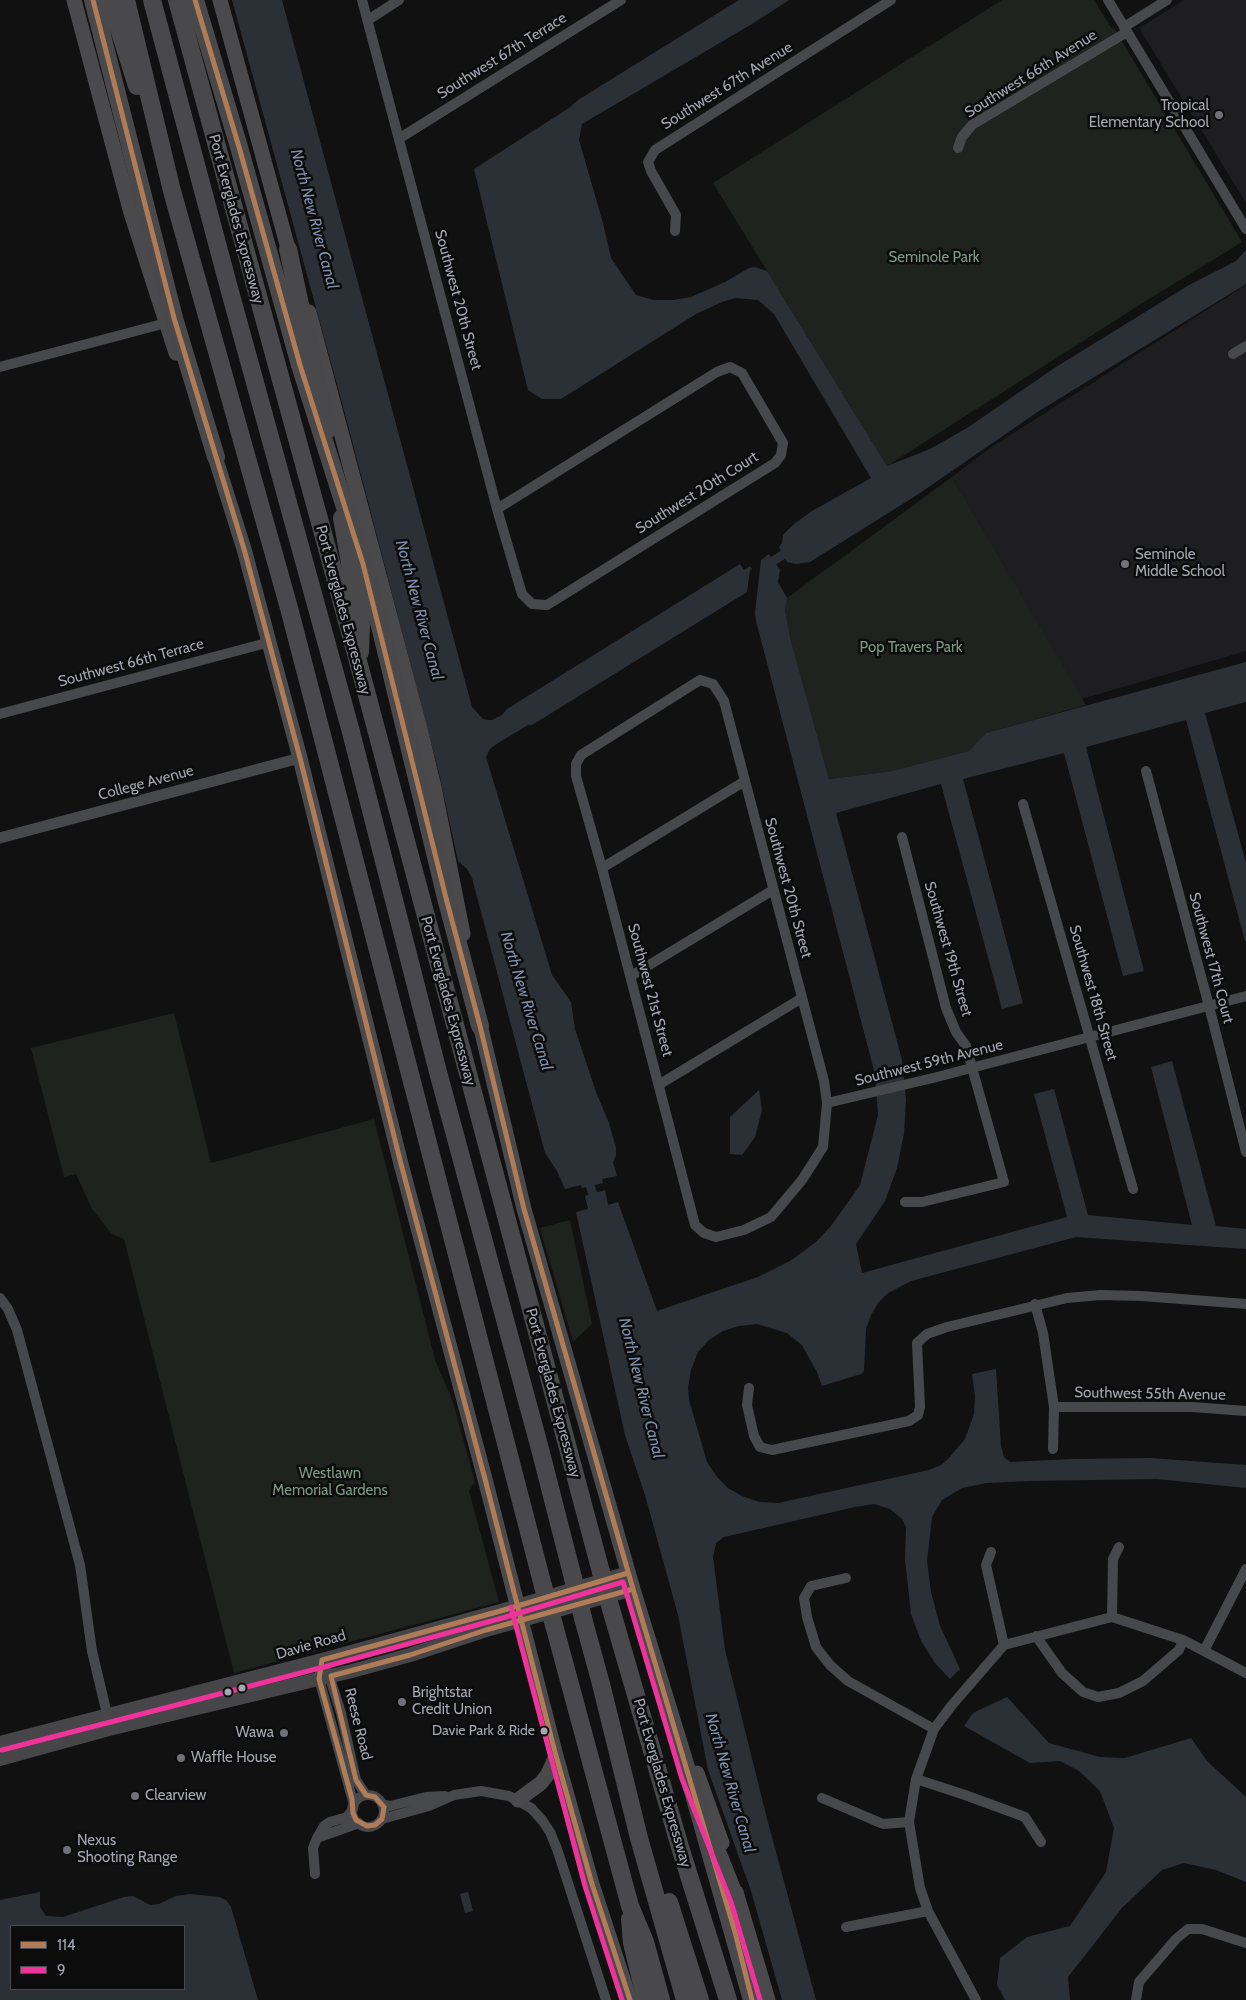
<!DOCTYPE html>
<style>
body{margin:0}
#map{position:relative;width:1246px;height:2000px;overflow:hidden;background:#111112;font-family:Cabin,sans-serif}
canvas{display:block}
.legend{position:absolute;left:10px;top:1925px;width:175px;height:65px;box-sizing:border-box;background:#0c0c0d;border:1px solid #494a4f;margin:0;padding:6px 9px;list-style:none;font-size:15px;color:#a4a6b1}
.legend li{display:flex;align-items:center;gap:10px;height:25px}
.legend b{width:25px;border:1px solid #494a4f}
</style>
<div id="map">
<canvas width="1246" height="2000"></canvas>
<ul class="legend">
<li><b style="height:6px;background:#b07c57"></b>114</li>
<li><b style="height:6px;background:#ef339a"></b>9</li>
</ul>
</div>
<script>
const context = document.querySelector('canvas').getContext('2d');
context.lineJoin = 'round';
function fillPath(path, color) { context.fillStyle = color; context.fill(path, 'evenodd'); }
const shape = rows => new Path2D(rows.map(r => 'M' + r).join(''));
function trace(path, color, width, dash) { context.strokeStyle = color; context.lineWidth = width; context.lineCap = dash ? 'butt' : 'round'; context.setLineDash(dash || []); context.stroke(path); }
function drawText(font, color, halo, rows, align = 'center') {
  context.font = font + ' Cabin,sans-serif'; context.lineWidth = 5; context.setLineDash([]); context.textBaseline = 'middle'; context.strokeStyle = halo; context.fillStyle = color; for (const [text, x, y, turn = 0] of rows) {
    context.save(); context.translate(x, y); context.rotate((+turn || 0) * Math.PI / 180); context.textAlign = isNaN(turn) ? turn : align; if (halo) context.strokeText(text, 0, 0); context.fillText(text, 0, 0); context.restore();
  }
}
const built = shape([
 [1184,0,1246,0,1246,203,1139,28],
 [1246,285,1246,651,1082,699,952,477,990,448]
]);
const green = shape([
 [1002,0,1094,0,1112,29,1114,28,1242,242,1141,304,887,466,713,183],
 [952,477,1086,705,986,733,969,751,892,771,829,779,791,641,785,610,787,598],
 [174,1013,211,1163,374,1119,435,1360,452,1399,475,1482,469,1491,499,1602,234,1673,124,1239,112,1234,92,1209,76,1174,64,1177,31,1048],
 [570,1220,592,1324,573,1342,540,1228]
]);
const water = shape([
 [232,0,282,0,472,707,482,718,487,720,492,720,502,715,507,709,740,564,744,570,750,566,752,569,750,570,747,592,532,725,528,725,498,743,490,749,486,757,552,975,571,1002,575,1029,596,1092,609,1123,616,1148,616,1156,613,1162,617,1176,602,1179,603,1183,582,1188,581,1185,565,1189,557,1171,545,1153,472,878,467,869,458,861,439,773,345,414],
 [739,0,789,0,752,24,582,124,579,140,603,223,611,258,636,295,654,300,673,300,691,297,725,282,749,268,754,267,767,271,887,466,930,449,967,428,1056,367,1189,285,1236,261,1246,250,1246,284,1039,411,917,495,810,562,796,564,787,562,779,547,782,543,783,535,794,524,812,511,871,478,774,314,758,300,735,298,722,302,696,314,561,399,542,399,528,390,474,169,569,108,578,100],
 [769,554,780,570,778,582,787,598,785,610,791,641,829,779,892,771,969,751,986,733,1246,662,1246,702,1205,713,1246,863,1246,941,1245,941,1186,720,1086,747,1144,971,1123,976,1064,753,963,779,1023,1003,1002,1009,941,784,836,813,902,1060,906,1100,904,1134,897,1168,885,1201,856,1244,862,1273,1067,1217,1034,1094,1054,1089,1088,1215,1192,1225,1151,1067,1172,1061,1216,1226,1246,1229,1246,1249,1076,1237,911,1281,888,1293,878,1303,871,1315,866,1329,864,1371,861,1374,822,1386,817,1372,802,1345,787,1333,757,1324,739,1326,723,1331,709,1340,698,1352,691,1370,688,1387,689,1400,707,1462,717,1477,728,1488,742,1496,759,1502,778,1503,929,1470,941,1465,949,1458,965,1439,974,1414,975,1396,972,1374,996,1369,1001,1446,1004,1457,1010,1462,1072,1459,1150,1458,1246,1465,1246,1488,1157,1479,1029,1481,986,1483,962,1488,942,1500,932,1517,927,1561,931,1592,940,1626,960,1669,950,1679,935,1663,921,1641,911,1614,905,1559,906,1527,902,1519,890,1509,874,1504,855,1507,724,1537,716,1543,713,1557,725,1650,766,1815,816,2000,782,2000,751,1891,708,1770,678,1615,645,1495,625,1435,576,1212,588,1209,585,1196,605,1190,608,1205,618,1202,657,1311,758,1277,790,1261,816,1242,831,1226,860,1185,878,1115,875,1074,756,621,755,613,761,560],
 [759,1090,762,1110,755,1137,742,1155,730,1154,730,1117],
 [1007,1697,1049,1743,1100,1757,1125,1758,1191,1738,1207,1761,1246,1797,1246,1882,1216,1870,1184,1863,1162,1870,1122,1908,1068,1977,1070,2000,1005,2000,997,1985,1000,1958,1027,1937,1070,1926,1106,1872,1114,1828,1100,1791,1079,1771,1060,1761,1030,1763,964,1726,973,1713],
 [40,1892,40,1907,46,1916,63,1917,124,1897,133,1896,150,1905,159,1904,176,1896,190,1894,219,1897,226,1900,231,1907,258,2000,0,2000,0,1900],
 [11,1926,184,1926,184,1989,11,1989],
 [468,1892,473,1911,465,1913,460,1894]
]);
const canal = shape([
 [771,568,770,563,792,549],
 [587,1176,596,1204]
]);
const minor = shape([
 [362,0,497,509,522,594,532,604,547,605,775,463,781,455,783,443,742,373,730,367,717,372,497,509],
 [1108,0,1246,229],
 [368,20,399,0],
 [1124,27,1167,0],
 [400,138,621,0],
 [958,148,962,137,972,125,1127,32],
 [675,231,676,215,651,171,648,162,655,150,891,0],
 [1233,354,1246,346],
 [0,367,166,323],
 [700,680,713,684,724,701,824,1081,827,1103,823,1147,802,1180,771,1217,744,1230,716,1237,704,1233,695,1225,602,868,576,776,576,764,581,755,700,680],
 [0,714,270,642],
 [1146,771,1209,1006,1246,1152],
 [1023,804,1133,1189],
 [902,837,946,1008,956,1032,966,1046,1004,1182,922,1202,905,1202],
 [602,868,745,781],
 [631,976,773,890],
 [660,1084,802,998],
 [827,1103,937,1077,1246,996],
 [0,1298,8,1309,17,1330,80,1565,92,1651,107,1714],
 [1035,1304,1043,1333,1054,1407,1053,1449],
 [749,1388,747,1405,754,1436,760,1447,772,1450,909,1421,918,1415,920,1407,917,1343,927,1334,947,1327,1067,1298,1100,1295,1142,1296,1246,1304],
 [1054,1407,1192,1407,1246,1411],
 [991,1552,986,1565,1004,1645],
 [846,1578,811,1586,804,1598,807,1617,816,1647,830,1665,848,1681,934,1729],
 [1112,1617,1113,1559,1119,1547],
 [1036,1636,1062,1673,1083,1692,1098,1697,1119,1693,1143,1681,1179,1650,1183,1640],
 [1204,1651,1246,1569],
 [322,1660,319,1679,354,1805],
 [328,1672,341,1713,356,1780,366,1795],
 [916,1779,965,1795,1025,1817,1041,1842],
 '352 1811a16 16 0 1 1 32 0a16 16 0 1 1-32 0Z',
 [822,1798,883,1824,909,1822],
 [382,1804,390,1806,426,1797,445,1796],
 [382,1819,429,1806,454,1795,481,1791,509,1796,531,1808,542,1820,550,1832,557,1849,606,2000],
 [317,1838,359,1823],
 [315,1874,313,1848,317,1838,324,1826,330,1822,347,1817,353,1809],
 [846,1927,928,1911],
 [976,2000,928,1911,920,1888,909,1822,916,1779,934,1729,952,1705,1004,1645,1112,1617,1183,1640,1246,1673],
 [1136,2000,1139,1982,1176,1939,1188,1929,1202,1929,1246,1943]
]);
const tertiary = shape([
 [0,838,300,758]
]);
const secondary = shape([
 [0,1743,322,1660,504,1610,628,1573],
 [0,1759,109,1729,352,1671,410,1655,486,1630,633,1589]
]);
const primary = shape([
 [74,0,131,213,176,353],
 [220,0,291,259],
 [309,312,420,729,434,787,463,934],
 [212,447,244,549,300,758,401,1164,485,1479,556,1756,592,1884,630,2000],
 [478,1016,524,1209,633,1589,694,1788],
 [697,1773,722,1843],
 [518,1800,541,1783,548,1774,556,1756],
 [712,1835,738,1900],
 [736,1892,768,2000]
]);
const motorway = shape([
 [93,0,174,318,216,457],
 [110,0,137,86],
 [126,0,172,191,289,608,543,1586],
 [152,0,229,288,351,732,438,1072,540,1449,573,1578],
 [177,0,359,665,601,1572],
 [195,0,239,147,300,365],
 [288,249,327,430],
 [342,518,361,625,360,652],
 [380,626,446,898,480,1026],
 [611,1609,680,1847,728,2000],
 [583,1618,601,1684,639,1838,685,2000],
 [554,1625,630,1906,645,1942,661,2000],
 [689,1777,752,2000],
 [669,1902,700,2000],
 [630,1919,632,1943,646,2000]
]);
const motorwayBridge = shape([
 [300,365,363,564,380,626],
 [601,1572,611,1609],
 [573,1578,583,1618],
 [543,1586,554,1625]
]);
const bus1 = shape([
 [93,0,174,318,244,549,300,758,401,1164,485,1479,556,1756,592,1884,630,2000],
 [195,0,239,147,300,365,363,564,446,898,480,1026,524,1209,633,1589,735,1932,752,2000],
 [628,1573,504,1610,322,1660,319,1679,352,1799,353,1813,356,1820,367,1826,375,1825,382,1819,384,1807,375,1797,366,1795,356,1780,331,1676,410,1655,486,1630,633,1589]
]);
const bus2 = shape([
 [511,1607,585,1886,622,2000],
 [2,1750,324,1667,506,1617,623,1582,682,1779,731,1902,760,2000]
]);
const markers = [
 [1219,115,5,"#717279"],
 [1125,564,5,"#717279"],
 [242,1688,4.5,"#a4a6b1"],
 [228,1692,4.5,"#a4a6b1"],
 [402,1702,5,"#717279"],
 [544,1731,4.5,"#a4a6b1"],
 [284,1733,5,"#717279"],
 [181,1758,5,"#717279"],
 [135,1796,5,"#717279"],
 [67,1850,5,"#717279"]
];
const busNames = [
 ["Davie Park & Ride",535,1731]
];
const streetNames = [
 ["Southwest 67th Terrace",502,56,-32],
 ["Southwest 66th Avenue",1031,74,-32],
 ["Southwest 67th Avenue",727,86,-32],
 ["Port Everglades Expressway",236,219,75],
 ["Southwest 20th Street",458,300,75],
 ["Southwest 20th Court",697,493,-32],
 ["Port Everglades Expressway",343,610,75],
 ["Southwest 66th Terrace",131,663,-15],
 ["College Avenue",146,783,-15],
 ["Southwest 20th Street",788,888,75],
 ["Southwest 19th Street",948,949,74],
 ["Southwest 17th Court",1211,958,75],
 ["Southwest 21st Street",650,990,75],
 ["Southwest 18th Street",1093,993,74],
 ["Port Everglades Expressway",448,1001,75],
 ["Southwest 59th Avenue",929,1063,-14],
 ["Port Everglades Expressway",553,1393,75],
 ["Southwest 55th Avenue",1150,1394,1],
 ["Davie Road",311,1645,-16],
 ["Reese Road",358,1724,76],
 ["Port Everglades Expressway",662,1783,74]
];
const poiNames = [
 ["Tropical",1209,106,"right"],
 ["Elementary School",1209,123,"right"],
 ["Seminole",1135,555],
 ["Middle School",1135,572],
 ["Brightstar",412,1693],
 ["Credit Union",412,1710],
 ["Wawa",274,1733,"right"],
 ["Waffle House",191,1758],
 ["Clearview",145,1796],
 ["Nexus",77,1841],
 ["Shooting Range",77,1858]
];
const parkNames = [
 ["Seminole Park",934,258],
 ["Pop Travers Park",911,648],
 ["Westlawn",330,1474],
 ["Memorial Gardens",330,1491]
];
const waterNames = [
 ["North New River Canal",314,219,75],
 ["North New River Canal",419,610,75],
 ["North New River Canal",526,1001,73],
 ["North New River Canal",641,1388,76],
 ["North New River Canal",730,1783,74]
];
fillPath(built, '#1e1e20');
fillPath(green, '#1e231f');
fillPath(water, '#2b3037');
trace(canal, '#2b3037', 9);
trace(minor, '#47484b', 10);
trace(tertiary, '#47484b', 11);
trace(secondary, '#464648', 14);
trace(primary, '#4a4a4d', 15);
trace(motorway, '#49494c', 18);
trace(motorwayBridge, '#49494c', 18);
trace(bus1, '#b07c57', 5);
trace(bus2, '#ef339a', 5);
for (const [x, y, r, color] of markers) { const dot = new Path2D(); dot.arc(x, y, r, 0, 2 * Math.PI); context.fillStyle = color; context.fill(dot); trace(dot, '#0c0c0d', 2); }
drawText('14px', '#a4a6b1', '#0c0c0d', busNames, 'right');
drawText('15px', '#a4a6b1', '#0c0c0d', streetNames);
drawText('15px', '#a4a6b1', '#0c0c0d', poiNames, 'left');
drawText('15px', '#7d9a83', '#0c0c0d', parkNames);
drawText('italic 16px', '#7f8fa8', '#0c0c0d', waterNames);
</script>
